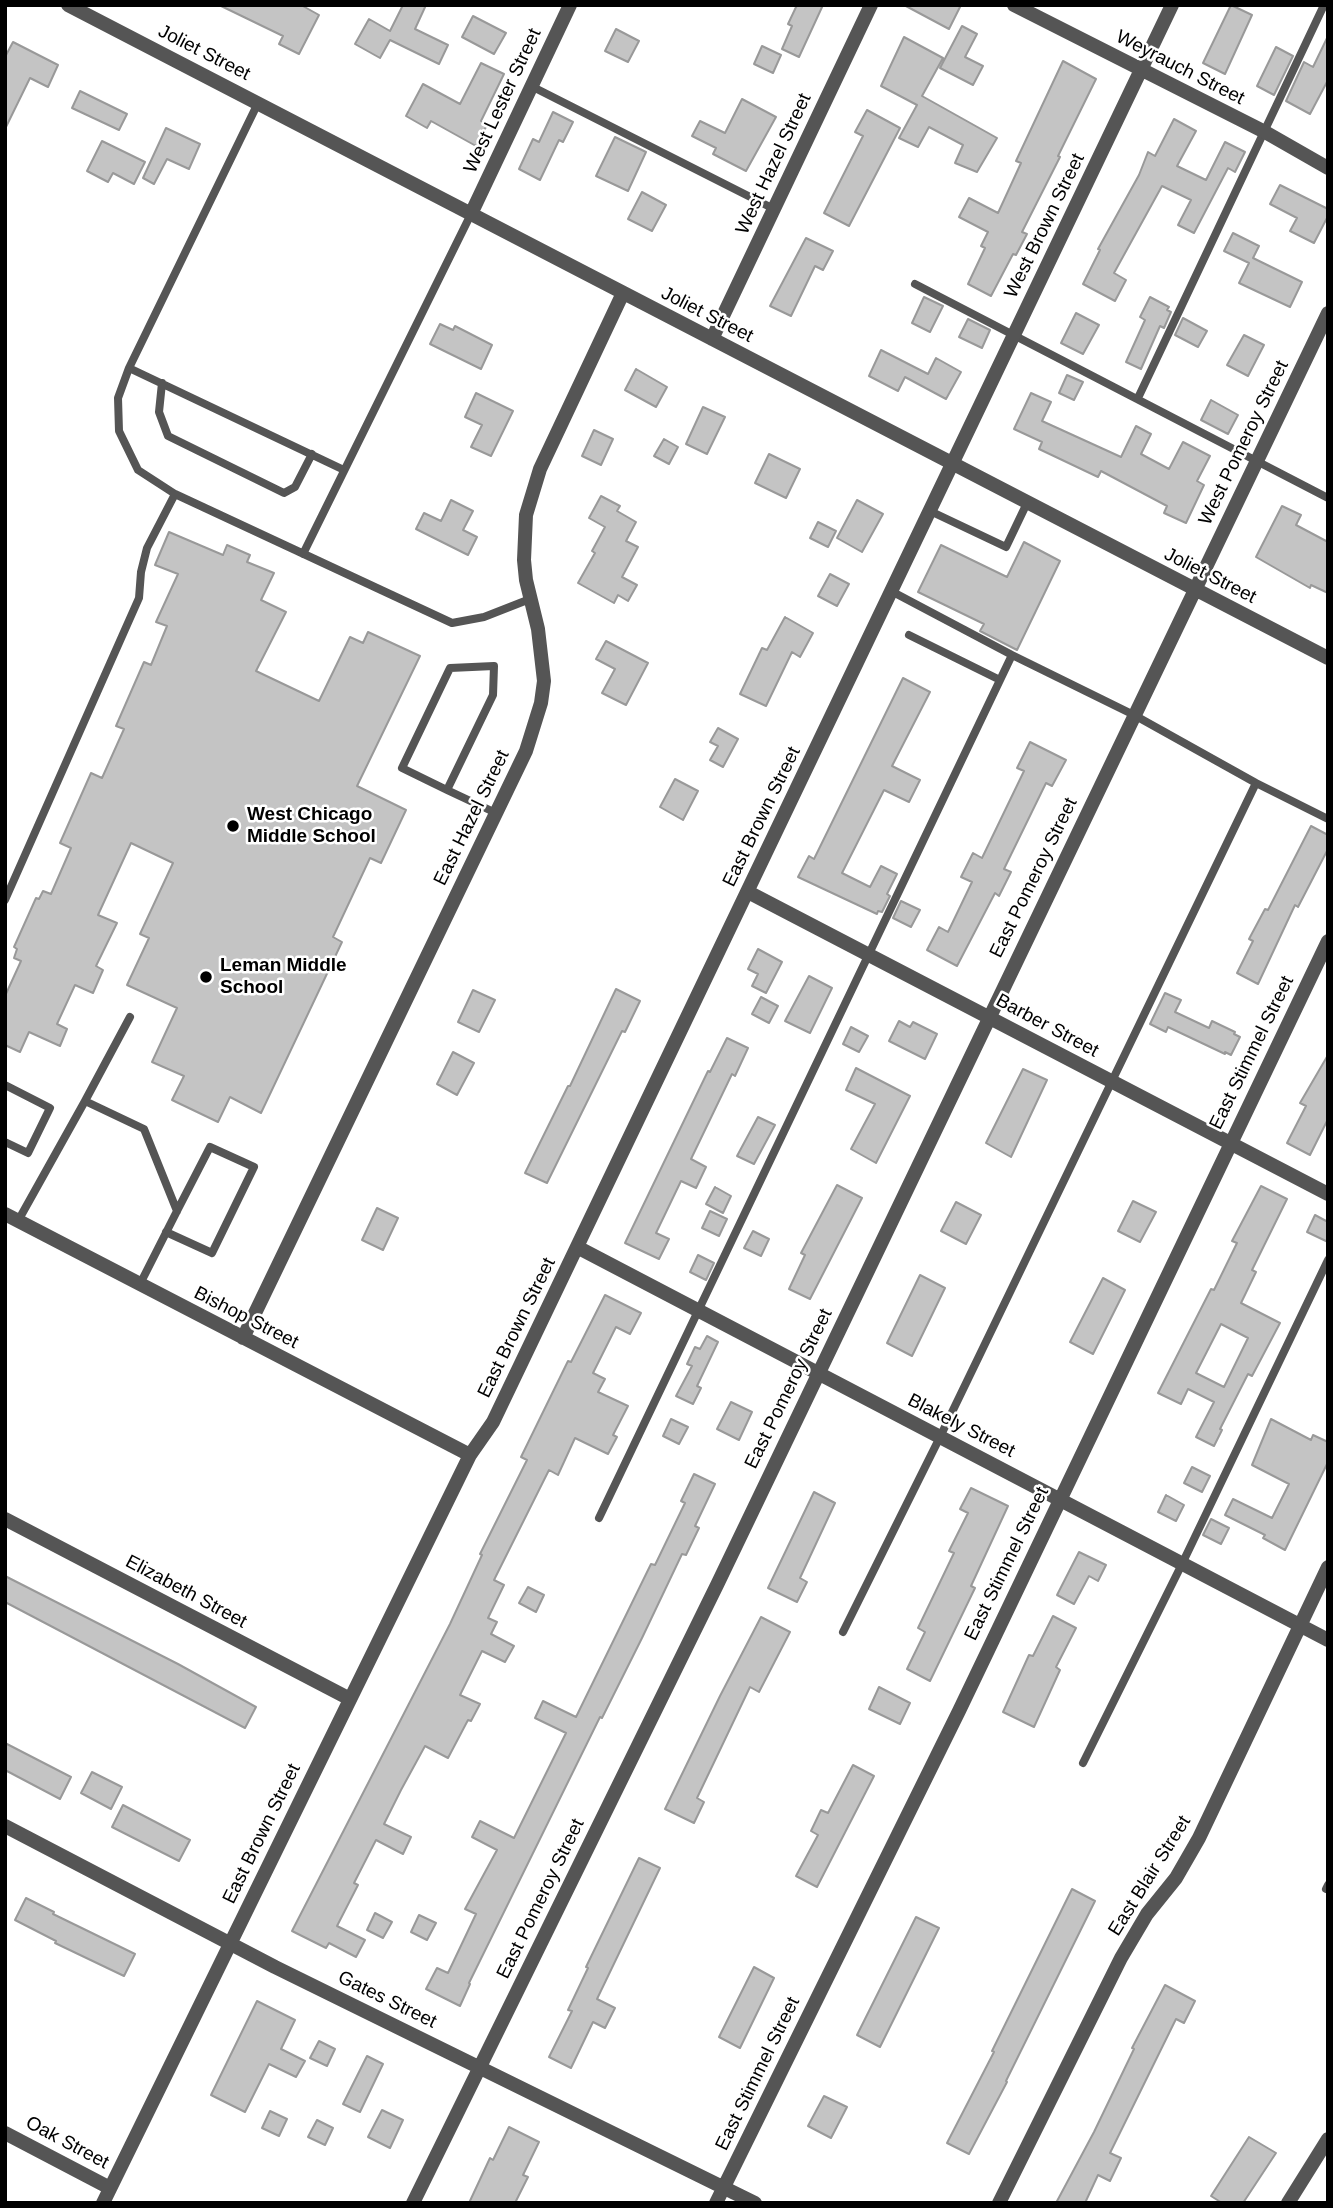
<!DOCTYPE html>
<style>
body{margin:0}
#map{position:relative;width:1333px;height:2208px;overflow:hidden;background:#fff;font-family:Helvetica,sans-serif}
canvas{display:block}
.frame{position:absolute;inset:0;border:7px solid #000;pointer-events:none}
</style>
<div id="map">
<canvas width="1333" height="2208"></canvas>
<div class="frame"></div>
</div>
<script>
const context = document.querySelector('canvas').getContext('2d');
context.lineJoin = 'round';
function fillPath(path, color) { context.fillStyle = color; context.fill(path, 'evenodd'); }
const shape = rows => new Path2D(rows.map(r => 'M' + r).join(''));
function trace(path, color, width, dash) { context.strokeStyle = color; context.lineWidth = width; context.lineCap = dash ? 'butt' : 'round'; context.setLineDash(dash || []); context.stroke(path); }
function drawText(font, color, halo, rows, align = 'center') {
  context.font = font + ' Helvetica,sans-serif'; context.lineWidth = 5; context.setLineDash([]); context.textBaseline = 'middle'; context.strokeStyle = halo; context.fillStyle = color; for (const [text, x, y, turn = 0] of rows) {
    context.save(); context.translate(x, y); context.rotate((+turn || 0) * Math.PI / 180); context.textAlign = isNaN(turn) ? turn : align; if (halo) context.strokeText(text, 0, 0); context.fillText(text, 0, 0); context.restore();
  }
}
const building = shape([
 [219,5,301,5,319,15,299,54,279,44,283,36,219,5],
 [403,5,426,5,415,29,448,45,439,64,390,40,380,58,355,44,369,19,390,31,403,5],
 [797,5,823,5,799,57,782,49,792,26,788,24,797,5],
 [904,5,961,5,949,29,904,5],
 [1231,5,1252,15,1225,74,1203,63,1231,5],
 [473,16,506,33,494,54,462,37,473,16],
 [962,26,977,34,965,57,983,66,973,85,940,68,962,26],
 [616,29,639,41,628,62,605,51,616,29],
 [1328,36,1328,80,1310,114,1286,101,1304,62,1313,67,1328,36],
 [904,37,943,58,922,96,997,138,977,172,955,163,963,145,929,127,918,147,899,138,917,105,881,86,904,37],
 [13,42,58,65,48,87,30,78,5,129,5,57,13,42],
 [762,46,781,55,773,73,754,64,762,46],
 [1276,47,1293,56,1274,95,1257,86,1276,47],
 [1063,61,1096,79,1058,156,1060,157,1022,232,1027,234,1016,255,1013,254,991,296,968,284,985,248,981,246,988,232,959,217,969,198,998,213,1021,163,1016,161,1063,61],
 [481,63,504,74,481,121,487,125,476,146,431,121,427,128,406,116,423,84,460,104,481,63],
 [80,91,127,114,119,130,72,108,80,91],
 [742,99,776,117,746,171,713,154,716,148,692,136,700,121,725,133,742,99],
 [867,110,900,128,849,226,824,213,863,136,855,132,867,110],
 [553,112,573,122,563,142,559,140,540,180,519,169,533,139,539,142,553,112],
 [1174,119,1196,131,1177,166,1206,180,1225,142,1245,152,1235,172,1228,168,1194,233,1178,225,1191,200,1162,186,1114,273,1126,280,1115,301,1083,284,1100,250,1098,249,1139,175,1148,152,1155,156,1174,119],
 [166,128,200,144,189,169,167,159,154,184,143,178,166,128],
 [615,137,646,152,628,191,596,176,615,137],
 [102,141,145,162,134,184,113,173,108,182,87,171,102,141],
 [1280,185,1328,209,1328,216,1314,243,1290,231,1297,218,1270,204,1280,185],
 [642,192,666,205,652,231,628,219,642,192],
 [1233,233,1259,246,1253,258,1302,282,1290,307,1239,283,1249,263,1224,251,1233,233],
 [806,238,833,251,823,270,815,266,791,316,770,306,806,238],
 [924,297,943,306,930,332,912,323,924,297],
 [1150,297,1169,307,1167,310,1171,312,1164,328,1160,326,1141,369,1126,362,1145,320,1140,317,1150,297],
 [1076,313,1099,325,1083,354,1061,343,1076,313],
 [1183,318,1207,331,1198,347,1175,335,1183,318],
 [968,319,990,330,982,348,959,337,968,319],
 [440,324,453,330,455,326,492,345,481,369,430,344,440,324],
 [1244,335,1264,345,1248,376,1227,365,1244,335],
 [881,350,928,374,936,358,961,372,946,399,905,377,898,391,869,376,881,350],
 [636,369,667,387,656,407,625,390,636,369],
 [1067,375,1083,382,1074,400,1059,393,1067,375],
 [476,393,513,411,491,456,471,447,482,425,465,417,476,393],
 [1031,393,1051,402,1042,421,1121,457,1136,426,1151,434,1141,454,1169,469,1183,442,1210,456,1197,481,1204,485,1186,523,1164,513,1167,506,1101,471,1098,477,1039,449,1042,442,1014,429,1031,393],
 [1211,400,1238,415,1228,434,1201,420,1211,400],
 [703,407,725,417,707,454,686,444,703,407],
 [594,430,613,439,601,465,582,456,594,430],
 [664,439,678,447,669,464,654,456,664,439],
 [769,454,800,469,786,498,755,483,769,454],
 [601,496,620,506,617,511,636,522,626,541,638,547,622,577,637,585,628,601,618,595,614,603,578,583,595,553,592,551,605,527,589,518,601,496],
 [451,500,473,511,463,530,477,537,468,555,416,529,424,513,441,521,451,500],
 [857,500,883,514,862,552,837,538,857,500],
 [1282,506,1301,515,1296,525,1328,542,1328,593,1311,585,1310,588,1256,557,1282,506],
 [818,522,836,531,828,547,810,538,818,522],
 [169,532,223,555,227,545,250,555,247,562,274,573,261,600,286,612,256,671,319,701,350,637,363,643,368,632,420,656,357,786,406,810,381,863,370,858,333,937,342,942,261,1113,230,1097,218,1122,172,1100,184,1076,152,1062,177,1008,127,985,149,938,140,934,173,863,131,843,98,915,117,923,96,966,103,970,93,993,75,985,57,1024,67,1029,60,1046,29,1032,20,1052,5,1045,5,996,21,961,14,958,17,949,14,947,36,898,39,899,43,891,51,894,71,848,60,843,91,773,102,778,124,729,116,726,144,662,151,665,167,626,156,622,178,574,155,565,169,532],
 [1024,542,1060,561,1017,650,980,631,984,624,918,592,941,545,1007,577,1024,542],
 [830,574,849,584,837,606,818,596,830,574],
 [785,617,813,633,800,657,792,652,766,706,740,694,762,648,767,650,785,617],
 [606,641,648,663,626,705,602,693,615,669,596,659,606,641],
 [903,678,930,692,892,766,920,780,909,802,884,790,842,873,870,887,881,866,897,874,887,894,890,896,882,912,878,911,877,914,798,877,809,856,814,859,903,678],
 [718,728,738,739,723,767,710,760,718,746,710,742,718,728],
 [1030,742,1066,760,1052,786,1046,783,1004,869,1011,872,999,896,995,893,957,966,927,950,939,927,948,932,972,882,961,877,973,853,982,858,1024,771,1017,768,1030,742],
 [675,779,698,791,683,820,660,807,675,779],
 [1311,826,1328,835,1328,849,1298,907,1295,905,1258,984,1237,973,1253,941,1249,939,1265,909,1268,910,1311,826],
 [901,901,920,910,911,927,893,918,901,901],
 [758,949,782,962,766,993,752,986,758,974,748,969,758,949],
 [809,976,832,988,810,1033,785,1021,809,976],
 [616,989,640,1001,625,1032,622,1031,547,1183,525,1173,568,1086,570,1086,616,989],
 [473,990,495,1000,479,1032,458,1022,473,990],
 [1165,993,1181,1000,1175,1012,1209,1028,1212,1021,1235,1032,1234,1034,1240,1037,1231,1055,1225,1052,1225,1054,1168,1027,1166,1032,1150,1024,1165,993],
 [761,997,778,1006,769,1023,752,1014,761,997],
 [899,1021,910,1027,913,1022,937,1034,925,1059,889,1041,899,1021],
 [851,1027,868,1036,859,1052,843,1044,851,1027],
 [727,1038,748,1048,735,1076,732,1074,691,1159,706,1167,696,1188,681,1181,656,1233,669,1239,659,1259,625,1243,708,1071,710,1072,727,1038],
 [453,1052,474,1063,457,1095,437,1084,453,1052],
 [1328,1055,1328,1119,1310,1155,1287,1143,1306,1106,1300,1103,1328,1055],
 [856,1068,910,1096,876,1163,851,1149,875,1104,846,1090,856,1068],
 [1023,1069,1047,1080,1011,1157,986,1143,1023,1069],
 [758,1117,775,1125,754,1164,737,1156,758,1117],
 [837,1185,862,1198,810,1299,789,1289,805,1255,801,1253,837,1185],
 [1261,1186,1287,1199,1252,1270,1256,1272,1241,1303,1280,1323,1252,1376,1248,1374,1220,1429,1222,1430,1214,1446,1196,1437,1214,1402,1188,1389,1181,1404,1158,1393,1211,1289,1214,1290,1237,1243,1232,1241,1261,1186],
 [1221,1324,1248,1338,1224,1387,1196,1373,1221,1324],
 [715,1187,731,1196,723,1213,706,1204,715,1187],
 [1133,1201,1156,1212,1140,1242,1118,1231,1133,1201],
 [956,1202,981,1215,966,1244,941,1231,956,1202],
 [377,1208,398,1218,383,1250,362,1240,377,1208],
 [710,1211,727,1219,719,1236,702,1228,710,1211],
 [1315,1215,1328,1222,1328,1242,1307,1232,1315,1215],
 [753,1231,769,1239,761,1256,744,1248,753,1231],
 [698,1255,714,1263,706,1280,690,1272,698,1255],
 [920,1275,945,1288,912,1356,887,1343,920,1275],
 [1103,1278,1125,1290,1093,1354,1070,1342,1103,1278],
 [605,1295,641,1313,630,1334,616,1327,593,1373,605,1379,598,1392,628,1406,613,1435,617,1437,608,1454,575,1438,558,1475,549,1470,494,1580,504,1585,488,1618,497,1622,491,1634,514,1646,505,1662,482,1651,460,1695,480,1704,471,1721,468,1720,448,1758,425,1746,401,1790,384,1824,411,1837,403,1854,376,1840,354,1883,358,1885,337,1926,365,1940,356,1957,329,1943,326,1948,292,1931,450,1624,482,1555,480,1554,527,1460,521,1457,568,1361,571,1362,605,1295],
 [707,1336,718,1342,697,1386,701,1388,693,1404,676,1396,692,1366,687,1364,695,1347,700,1349,707,1336],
 [731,1402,752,1412,739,1440,717,1429,731,1402],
 [671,1419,688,1427,679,1444,663,1436,671,1419],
 [1271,1419,1311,1440,1313,1435,1328,1442,1328,1462,1285,1550,1263,1538,1265,1535,1225,1515,1233,1499,1272,1518,1289,1484,1252,1465,1271,1419],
 [1192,1467,1210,1476,1202,1492,1184,1483,1192,1467],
 [694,1474,715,1484,695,1526,699,1528,686,1555,682,1554,642,1638,602,1718,600,1717,469,1983,470,1984,460,2006,426,1989,437,1968,448,1973,476,1914,465,1909,497,1850,472,1837,480,1821,514,1838,566,1733,535,1718,543,1701,576,1717,651,1564,655,1565,685,1503,681,1501,694,1474],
 [971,1488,1008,1506,971,1586,975,1588,930,1681,907,1669,925,1632,918,1628,954,1553,949,1551,968,1513,960,1509,971,1488],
 [814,1492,835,1503,800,1578,807,1582,797,1602,768,1588,814,1492],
 [1166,1495,1184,1505,1176,1521,1158,1512,1166,1495],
 [1211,1519,1229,1528,1221,1544,1203,1535,1211,1519],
 [1079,1552,1106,1565,1098,1581,1089,1576,1074,1604,1057,1595,1079,1552],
 [5,1576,178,1664,256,1707,245,1728,5,1602,5,1576],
 [528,1587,544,1595,536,1612,519,1603,528,1587],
 [1053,1616,1076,1628,1056,1667,1060,1670,1034,1727,1003,1712,1029,1655,1033,1656,1053,1616],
 [761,1617,790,1632,759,1692,750,1687,697,1798,704,1802,694,1823,665,1809,720,1696,761,1617],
 [879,1687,910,1703,900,1724,869,1709,879,1687],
 [5,1743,71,1777,60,1799,5,1770,5,1743],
 [853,1765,874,1776,817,1887,796,1876,818,1835,811,1831,821,1810,828,1813,853,1765],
 [92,1772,122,1787,111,1809,81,1793,92,1772],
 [123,1805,190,1840,179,1861,112,1827,123,1805],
 [639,1858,660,1868,597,1999,615,2008,605,2028,593,2022,571,2068,549,2057,572,2011,568,2010,588,1968,586,1967,639,1858],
 [1072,1889,1095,1901,1006,2081,1007,2082,969,2154,947,2143,994,2052,992,2051,1072,1889],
 [26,1898,54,1912,53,1914,135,1954,124,1976,55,1943,56,1941,15,1920,26,1898],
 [375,1913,392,1922,383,1938,367,1930,375,1913],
 [419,1915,436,1923,427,1940,411,1932,419,1915],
 [916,1917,939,1928,880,2047,857,2035,916,1917],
 [754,1967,774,1978,740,2048,719,2037,754,1967],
 [1165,1985,1195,2001,1184,2023,1176,2019,1110,2153,1121,2158,1110,2181,1098,2175,1085,2203,1056,2203,1094,2132,1134,2049,1132,2048,1165,1985],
 [257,2001,295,2020,281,2049,305,2061,296,2077,269,2064,245,2112,211,2095,257,2001],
 [319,2041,335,2049,327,2066,310,2058,319,2041],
 [367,2056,383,2064,360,2112,343,2104,367,2056],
 [824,2096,847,2107,831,2138,808,2126,824,2096],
 [382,2110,403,2120,390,2148,368,2137,382,2110],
 [270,2111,287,2119,279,2136,262,2128,270,2111],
 [317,2120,333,2128,325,2145,308,2137,317,2120],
 [509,2127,539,2142,523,2175,528,2177,515,2203,469,2203,490,2158,493,2160,509,2127],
 [1249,2137,1276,2153,1243,2203,1222,2203,1211,2196,1249,2137]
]);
const lane = shape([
 [531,86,774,209],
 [258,103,129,368,118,398,119,431,138,470,175,494,452,623,484,617,530,599],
 [915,284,1328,498],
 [129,368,344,470],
 [162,383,159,412,168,436,284,493,295,487,312,454],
 [1138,398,1324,5],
 [930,511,1006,547,1027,503],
 [303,554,471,214],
 [891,591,1012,655,1134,715,1256,783,1328,819],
 [909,635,1000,680],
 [447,790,493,695,494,666,450,668,402,768,447,790,496,813],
 [5,900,139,598,141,572,147,548,175,494],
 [5,1085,50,1108,28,1153,5,1142],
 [85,1101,130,1017],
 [18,1221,85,1101,144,1129,177,1211],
 [140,1284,177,1211,210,1147,254,1167,212,1253,166,1232],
 [599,1518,1012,655],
 [843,1632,940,1437,1256,783],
 [1083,1763,1182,1564,1328,1260],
 [1326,1889,1328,1885]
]);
const street = shape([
 [68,5,1328,658],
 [1014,5,1265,132,1328,168],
 [471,214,570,5],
 [712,339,871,5],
 [748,892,1328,1194],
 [5,1214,470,1455],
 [577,1247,1328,1640],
 [243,1338,526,751,541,703,544,681,538,629,526,580,524,560,526,515,540,469,623,293],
 [5,1519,350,1699],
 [5,1826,275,1967,755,2203],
 [5,2133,110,2188],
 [103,2203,470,1455,493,1422,1172,5],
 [413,2203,717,1585,1328,313],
 [716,2203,959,1711,1328,941],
 [999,2203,1121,1958,1147,1914,1176,1878,1199,1838,1328,1567],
 [1288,2203,1328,2139]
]);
const markers = [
 [233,826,7,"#000"],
 [206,977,7,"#000"]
];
const streetNames = [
 ["Joliet Street",204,53,27],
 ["Weyrauch Street",1180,68,27],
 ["West Lester Street",503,101,-65],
 ["West Hazel Street",774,164,-65],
 ["West Brown Street",1045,226,-64],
 ["Joliet Street",707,315,27],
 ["West Pomeroy Street",1244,443,-64],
 ["Joliet Street",1210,576,27],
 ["East Brown Street",762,817,-64],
 ["East Hazel Street",472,818,-64],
 ["East Pomeroy Street",1034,878,-64],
 ["Barber Street",1047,1026,28],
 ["East Stimmel Street",1252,1053,-64],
 ["Bishop Street",246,1318,27],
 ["East Brown Street",517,1328,-64],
 ["East Pomeroy Street",789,1389,-64],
 ["Blakely Street",961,1426,27],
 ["East Stimmel Street",1007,1564,-64],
 ["Elizabeth Street",186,1592,28],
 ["East Brown Street",262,1834,-64],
 ["East Blair Street",1150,1876,-58],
 ["East Pomeroy Street",541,1899,-64],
 ["Gates Street",387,2000,26],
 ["East Stimmel Street",758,2074,-64],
 ["Oak Street",67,2143,28]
];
const poiNames = [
 ["West Chicago",247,815],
 ["Middle School",247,837],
 ["Leman Middle",220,966],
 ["School",220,988]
];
fillPath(building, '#c4c4c4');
trace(building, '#999', 2);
trace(lane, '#555', 8);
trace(street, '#555', 14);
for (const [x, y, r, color] of markers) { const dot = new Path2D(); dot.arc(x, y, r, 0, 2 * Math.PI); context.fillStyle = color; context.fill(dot); trace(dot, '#fff', 2.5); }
drawText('19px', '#000', '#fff', streetNames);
drawText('bold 19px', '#000', '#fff', poiNames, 'left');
</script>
